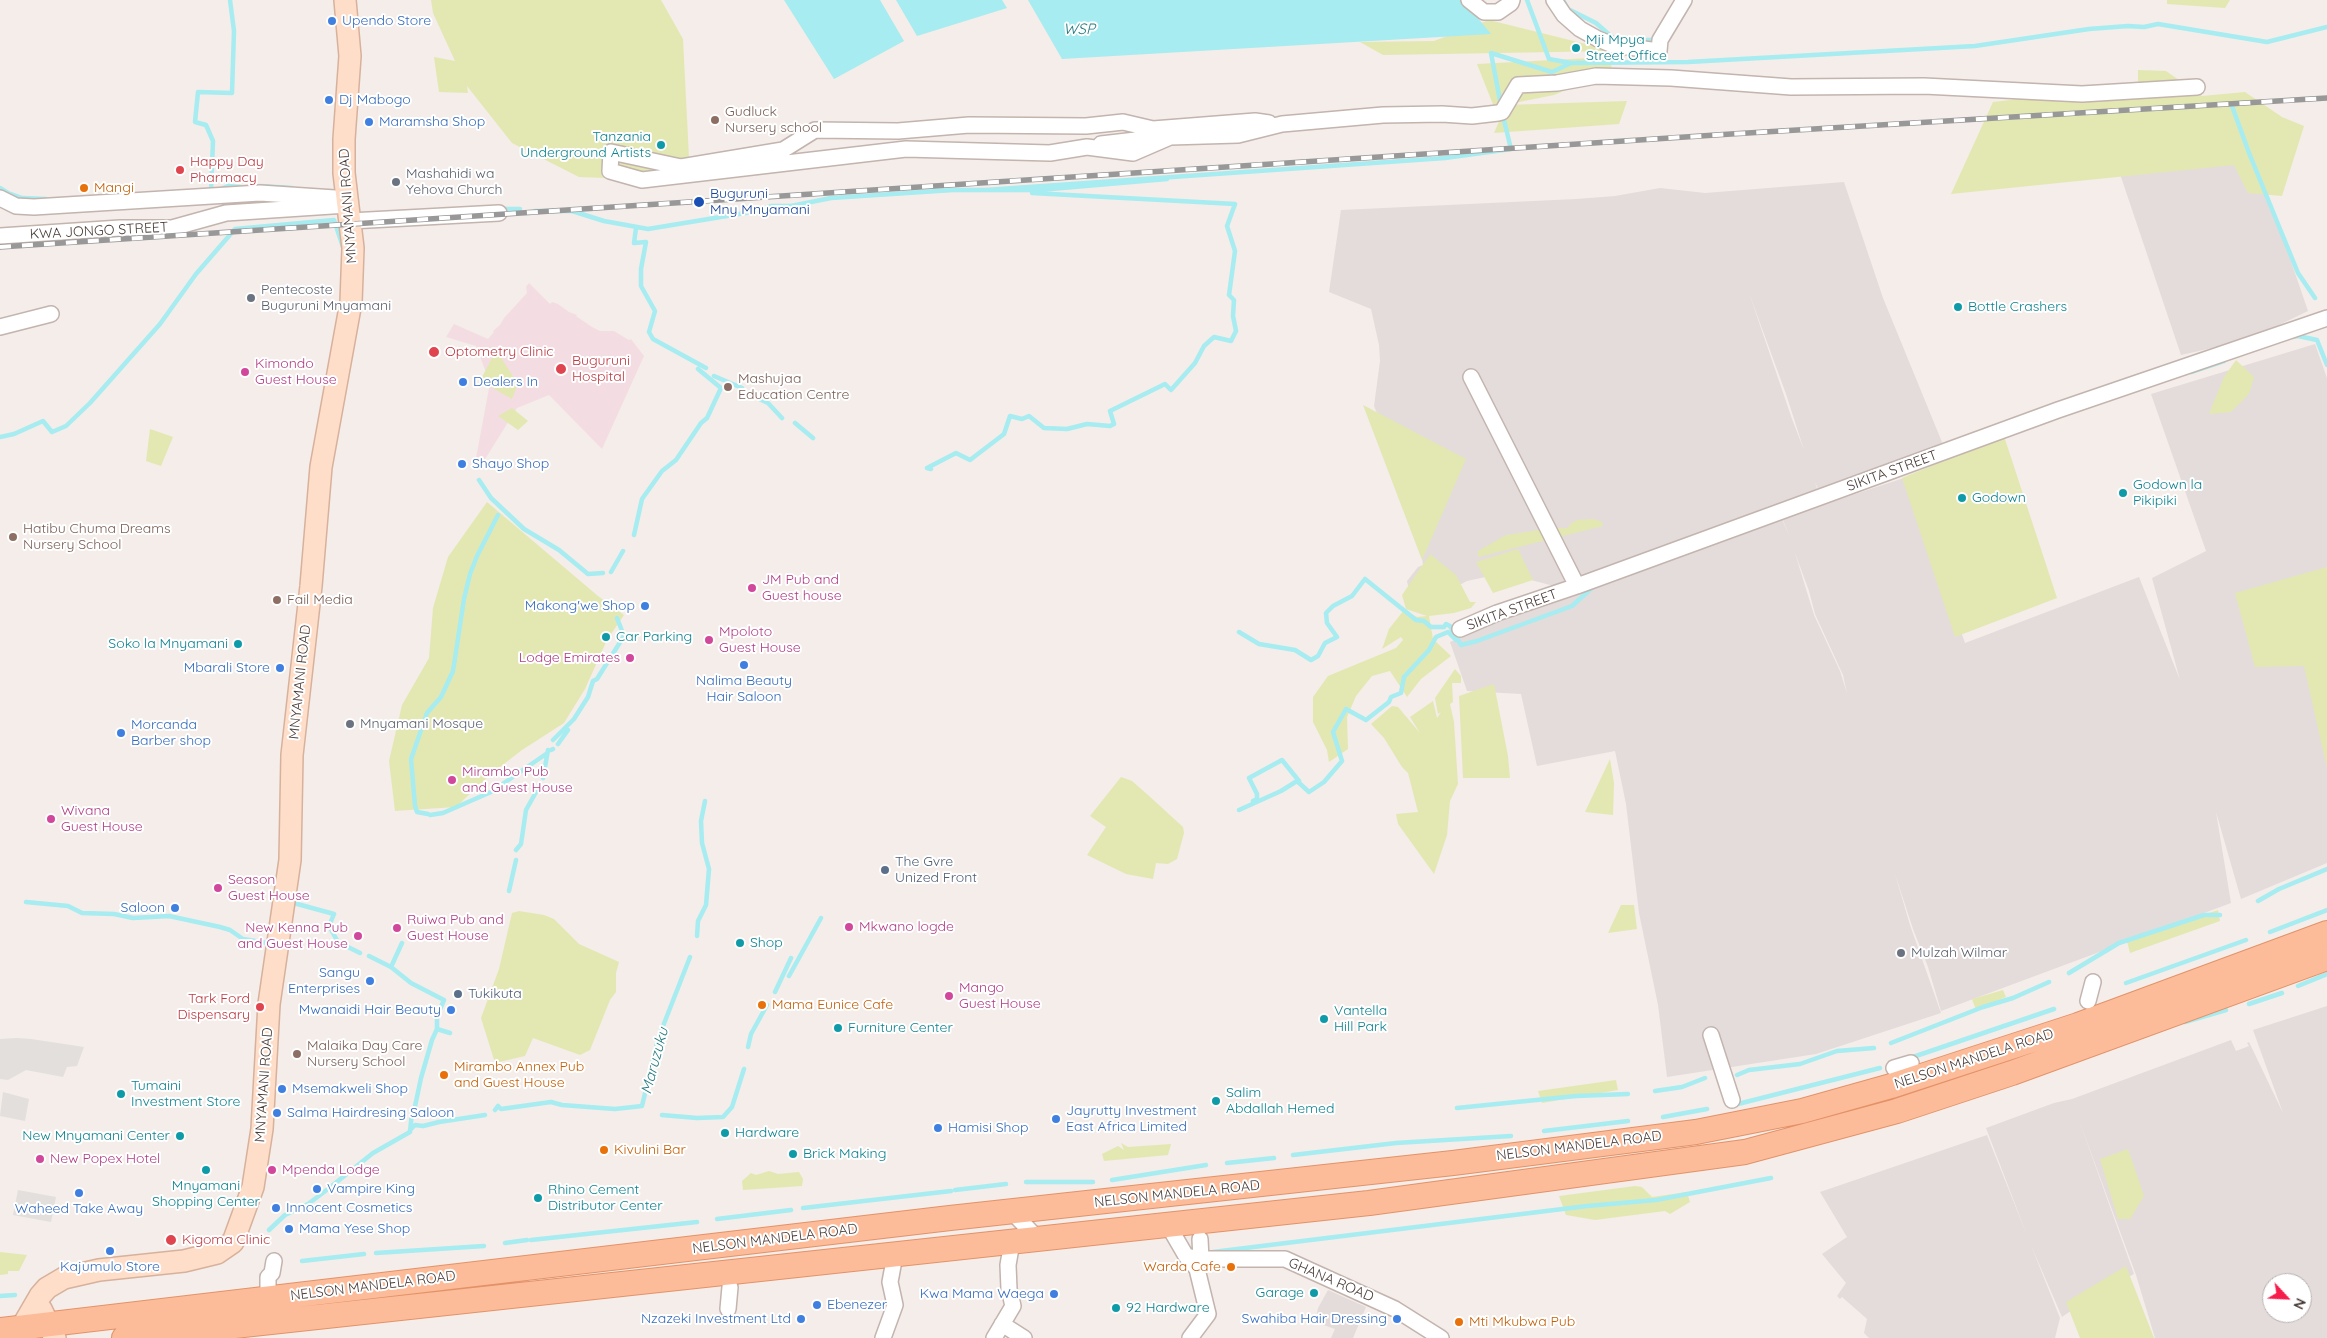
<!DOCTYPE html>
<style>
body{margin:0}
#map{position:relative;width:2327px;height:1338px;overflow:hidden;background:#f4ede9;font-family:Quicksand,sans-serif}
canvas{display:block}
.north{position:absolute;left:2262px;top:1273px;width:50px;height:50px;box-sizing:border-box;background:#fff;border:1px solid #b6b1af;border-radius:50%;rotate:115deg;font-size:14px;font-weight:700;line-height:20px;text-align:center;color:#483b37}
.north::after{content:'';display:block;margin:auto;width:18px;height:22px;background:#f71d4b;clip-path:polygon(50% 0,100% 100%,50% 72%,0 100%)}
</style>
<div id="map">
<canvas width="2327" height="1338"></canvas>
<div class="north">N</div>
</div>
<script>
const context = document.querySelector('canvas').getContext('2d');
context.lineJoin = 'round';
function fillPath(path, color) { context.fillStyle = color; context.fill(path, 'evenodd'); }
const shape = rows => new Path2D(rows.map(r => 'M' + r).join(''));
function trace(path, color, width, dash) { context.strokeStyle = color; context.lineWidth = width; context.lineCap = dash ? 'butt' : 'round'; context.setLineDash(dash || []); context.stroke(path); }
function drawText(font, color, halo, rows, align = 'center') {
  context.font = font + ' Quicksand,sans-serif'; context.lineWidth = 4; context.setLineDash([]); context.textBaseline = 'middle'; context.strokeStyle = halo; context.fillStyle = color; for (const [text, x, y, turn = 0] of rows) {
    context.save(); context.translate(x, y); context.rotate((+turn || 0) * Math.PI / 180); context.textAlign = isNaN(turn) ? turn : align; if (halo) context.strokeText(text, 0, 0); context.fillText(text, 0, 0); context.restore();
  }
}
const industrial = shape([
 [2256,159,2308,311,2248,340,2181,355,2119,171],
 [1844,182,1883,298,1944,447,1819,491,1815,482,1818,492,1700,538,1554,586,1504,573,1467,581,1429,602,1408,586,1407,581,1418,567,1423,565,1415,508,1374,406,1380,361,1379,345,1371,309,1329,292,1341,210,1576,199,1615,196,1660,188,1705,193],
 [1749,293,1786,394,1804,450,1792,419],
 [2315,344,2327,378,2327,863,2241,899,2216,812,2231,903,1941,1011,1928,967,1913,929,1895,874,1910,925,1941,1013,1816,1054,1667,1077,1658,1005,1639,913,1626,804,1615,751,1537,766,1521,694,1467,691,1450,642,1585,584,1780,515,1790,537,1782,518,1907,477,1965,643,2139,577,2180,680,2152,578,2206,551,2151,394],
 [1795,553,1809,591,1815,614,1843,675,1847,693,1840,671,1814,615],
 [2327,1006,2327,1338,2155,1338,2136,1275,2079,1120,2134,1274,2094,1295,2062,1317,2030,1243,1986,1128,2054,1103,2072,1099,2231,1040,2236,1051,2249,1046,2247,1043,2249,1042,2283,1113,2253,1030],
 [2272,1283,2302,1283,2302,1313,2272,1313],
 [1987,1135,2060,1318,2055,1338,1869,1338,1864,1333,1867,1319,1842,1297,1840,1299,1837,1296,1846,1283,1822,1254,1847,1237,1820,1192],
 [1328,1290,1366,1307,1353,1338,1331,1338,1335,1329,1315,1322,1318,1308]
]);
const medical = shape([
 [529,283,550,304,552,302,558,304,569,312,577,315,576,316,592,327,600,331,614,331,629,340,631,339,644,356,602,449,549,395,517,408,482,464,476,458,490,383,476,346,446,337,454,324,488,339,494,332,493,331,500,325,504,318,527,293,526,287]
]);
const green = shape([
 [431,0,661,0,683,39,689,158,691,160,633,179,579,177,512,143,467,86,468,93,439,92,434,57,455,61,433,13],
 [2167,0,2230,0,2225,8,2167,4],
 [1489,20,1614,51,1383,55,1360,42,1434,41],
 [1610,57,1612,71,1554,95,1494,107,1477,64],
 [2138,70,2166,71,2202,96,2245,92,2282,117,2304,126,2282,196,2248,193,2234,165,1951,194,1993,102,2138,85],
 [1627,101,1619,124,1494,133,1506,105],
 [494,354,500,356,518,384,512,399,480,381],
 [2236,360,2254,377,2249,394,2231,412,2209,414,2224,377],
 [1363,405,1466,459,1422,560],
 [512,408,528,421,518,430,498,416],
 [150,429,173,437,161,466,146,461],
 [2004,436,2057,598,1955,637,1902,478],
 [487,502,598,596,624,615,607,640,585,689,564,723,522,750,491,774,456,807,395,811,389,761,402,705,429,658,433,608,448,557],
 [1594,519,1602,522,1603,526,1478,557,1478,551,1506,535,1552,528,1568,528,1570,524,1577,520],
 [1518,549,1533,580,1493,593,1476,562],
 [1430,554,1456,575,1470,602,1476,602,1471,608,1454,613,1429,616,1433,639,1451,656,1421,679,1407,697,1390,671,1372,676,1356,696,1347,717,1348,749,1329,762,1327,750,1313,722,1313,697,1328,676,1396,648,1403,640,1401,637,1382,649,1389,629,1404,610,1417,617,1427,616,1406,609,1402,595],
 [2327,567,2327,768,2304,666,2255,667,2235,593],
 [1455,669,1461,676,1461,683,1452,683,1453,702,1450,704,1454,722,1458,784,1450,801,1447,835,1434,874,1398,824,1396,814,1418,812,1408,773,1402,767,1384,738,1371,724,1392,706,1398,707,1420,733,1410,717,1433,701,1437,718,1441,712,1438,714,1435,698],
 [1494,684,1508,756,1510,778,1463,778,1459,696],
 [1610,759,1614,783,1613,815,1585,812],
 [1121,777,1132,781,1148,795,1183,827,1184,833,1177,859,1168,864,1156,863,1153,879,1126,874,1087,855,1106,827,1090,816],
 [1621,905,1634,905,1637,929,1608,933],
 [2218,910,2220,921,2130,953,2127,941],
 [519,911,544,915,554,919,579,944,619,962,616,973,616,992,610,1000,590,1050,580,1055,533,1038,525,1056,495,1063,481,1018,499,969,512,913],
 [2003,990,2006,997,1976,1010,1972,999],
 [1616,1080,1618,1090,1542,1103,1538,1091],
 [1121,1143,1128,1147,1171,1144,1168,1155,1104,1161,1102,1154,1118,1146,1124,1150],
 [2128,1149,2144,1196,2130,1219,2118,1219,2100,1159],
 [769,1171,778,1174,799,1172,803,1179,802,1186,743,1190,742,1181,751,1173,756,1175],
 [1635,1186,1642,1187,1652,1197,1687,1192,1690,1202,1670,1214,1665,1211,1595,1220,1566,1215,1559,1196],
 [0,1252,27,1255,19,1271,8,1271,8,1274,0,1275],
 [2126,1266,2154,1338,2080,1338,2066,1302]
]);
const parking = shape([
 [17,1038,31,1039,84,1047,77,1066,67,1067,63,1077,26,1070,8,1080,0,1079,0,1039],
 [3,1092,29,1099,25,1121,0,1116],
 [18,1190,56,1197,51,1222,13,1215]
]);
const water = shape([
 [784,0,880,0,904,41,834,79],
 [896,0,1002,0,1007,8,917,36],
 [1028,0,1463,0,1491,34,1062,59]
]);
const stream = shape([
 [1527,0,1549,59,1571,63],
 [1563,0,1568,9,1596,23,1613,38],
 [1630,40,1658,40],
 [1501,106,1491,53,1552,72,1571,63,1688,62,1975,46,2089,29,2128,26,2144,27,2158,24,2267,42,2327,27],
 [2232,106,2249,153,2298,273,2315,298],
 [260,186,292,188],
 [0,188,8,193,22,198,46,199],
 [218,190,228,186,240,187],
 [211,192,213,141,206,125,195,122,198,92,232,93,234,31,230,0],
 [500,209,520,209],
 [535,211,572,211,604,221,648,229,757,211,771,206,791,206,831,198,953,190,1039,190,1167,179,986,190,1445,158,1511,149,1503,116],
 [636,228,634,243,646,242,641,269,641,286,655,311,649,332,653,339,706,368],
 [2292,337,2298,336,2317,340,2327,365],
 [2191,372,2224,361],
 [714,376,742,388],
 [755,397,768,403,782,418],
 [795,423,813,438],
 [0,437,14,434,43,421,52,432,66,426,90,403,160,324,196,274,235,229,334,220,343,247],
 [931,469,927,468,956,453,970,460,1004,434,1010,416,1022,419,1029,416,1044,428,1067,429,1087,424,1110,426,1114,424,1110,411,1165,384,1171,390,1195,363,1204,346,1214,337,1231,341,1236,331,1233,316,1234,300,1229,295,1235,251,1227,226,1235,204,1032,193],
 [479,480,491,498,524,529,559,550,588,574,603,573],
 [634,535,642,499,662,471,676,460,701,423,707,418,721,388,698,369],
 [611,572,623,551],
 [1239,632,1259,644,1295,650,1311,660,1318,656,1325,643,1337,637,1327,623,1326,613,1333,606,1352,596,1365,579,1416,620,1424,621,1431,627,1444,627,1446,624,1450,626,1461,645,1477,641,1572,606,1593,587],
 [553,740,574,719,588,697,593,681,597,679,624,636,617,618],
 [558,744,568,730],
 [551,750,553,749],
 [543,778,548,750],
 [1253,801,1257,799,1257,794,1249,778,1282,760,1299,781],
 [1239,810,1281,791,1297,781,1309,792,1324,782,1342,761,1333,732,1346,709,1366,720,1389,702,1391,697,1401,693,1404,677,1429,650,1436,637,1448,632,1456,640],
 [428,814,417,812,415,806,411,759,427,713,441,697,453,671,464,599,470,574,477,556,498,515],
 [430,815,443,813,491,792,546,754],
 [516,850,521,844,526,810,540,785],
 [509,891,516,860],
 [2258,901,2279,889,2327,869],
 [26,902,68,906,82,913,114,914,133,918,169,916,220,927,230,930,243,939,273,944],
 [290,902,334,914,329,926,338,942,360,953],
 [2270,932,2327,910],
 [697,936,698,921,706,905,709,869,702,843,701,821,705,801],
 [391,967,402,943],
 [2069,973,2119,943,2204,915,2220,915],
 [789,976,821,918],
 [2126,983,2246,940],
 [2298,986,2327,974],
 [775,992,791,958],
 [2249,1004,2282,993],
 [2185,1022,2226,1010],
 [437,1029,450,1033],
 [1891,1043,1983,1007,2013,998,2049,982],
 [748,1047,751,1034,767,1005],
 [1910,1058,2054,1009],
 [1737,1075,1749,1070,1800,1064,1837,1051,1874,1048],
 [1655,1091,1682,1087,1705,1078],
 [1734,1105,1880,1068],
 [1457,1108,1576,1096,1628,1094],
 [495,1110,498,1106,501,1109,551,1102,562,1105,615,1109,642,1106,658,1039,690,957],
 [662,1115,697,1118,723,1117,732,1107,744,1069],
 [1663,1117,1707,1109],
 [410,1130,415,1125,423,1126,439,1122,485,1115],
 [1544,1131,1628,1121],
 [1293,1155,1396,1143,1511,1136],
 [1227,1163,1274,1158],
 [1112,1180,1206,1165],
 [1026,1182,1093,1182],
 [955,1190,1006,1184],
 [803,1208,951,1191],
 [717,1219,791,1210],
 [269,1230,285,1215,308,1204,328,1189,373,1153,410,1132,412,1112,414,1111,421,1078,432,1040,437,1029,437,1016,444,1000,411,983,391,967,369,956],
 [531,1240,697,1222],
 [505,1243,527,1240],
 [1213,1252,1587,1206,1656,1200,1771,1178],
 [376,1253,484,1246],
 [302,1261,364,1254],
 [0,1296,15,1295]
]);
const street = shape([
 [1469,0,1484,12,1498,12,1511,3,1512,0],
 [1554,0,1564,15,1580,29,1598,39,1613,45,1659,51,1660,40,1684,0],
 [1153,129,1123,122,1086,126,969,125,898,131,815,130,783,150,681,167,611,152,610,171,642,180,906,149,1050,153,1087,147,1133,153,1170,137,1238,135,1282,124,1383,115,1442,114,1472,116,1498,113,1502,112,1518,85,1557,83,1596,76,1671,78,1791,87,1924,86,2082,94,2197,87],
 [1101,144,1136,140,1153,129,1255,121,1269,123],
 [0,198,16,206,34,207,260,193,335,198],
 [350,221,499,213],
 [0,236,120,228,172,228,226,213,347,205],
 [0,327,51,314],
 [1471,377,1577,586],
 [1460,629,1497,613,1577,586,2058,410,2327,318],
 [2088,1001,2093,982],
 [1711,1035,1732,1100],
 [1894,1068,1911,1063],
 [1013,1213,1038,1239],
 [1168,1225,1186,1256,1201,1259,1285,1259,1395,1309,1441,1338],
 [1200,1239,1201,1259],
 [1186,1256,1197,1269,1208,1314,1190,1338],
 [268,1298,268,1277,272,1273,274,1261],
 [728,1309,730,1287],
 [1002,1324,1024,1338],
 [883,1338,895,1305,890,1282,895,1255],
 [994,1338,1013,1306,1009,1289,1008,1265,1012,1242]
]);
const secondary = shape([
 [41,1309,55,1338],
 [25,1338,22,1327,40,1296,47,1288,64,1278,99,1270,184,1261,217,1253,233,1242,253,1187,262,1129,269,1004,290,860,292,755,311,586,321,467,351,302,353,248,344,173,344,139,350,56,345,0]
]);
const primary = shape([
 [0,1330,950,1218,1453,1163,1696,1132,1802,1111,1891,1086,2078,1025,2327,933],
 [124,1338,1369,1203,1745,1152,1897,1111,2012,1073,2327,958]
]);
const rail = shape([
 [0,247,1731,134,2327,98]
]);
const markers = [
 [332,21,5,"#3f7fe0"],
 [1576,48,5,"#0f9aa8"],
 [329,100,5,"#3f7fe0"],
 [715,120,5,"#8d6e63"],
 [369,122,5,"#3f7fe0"],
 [661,145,5,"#0f9aa8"],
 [180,170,5,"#e0444e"],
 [396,182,5,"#6b7280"],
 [84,188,5,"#e8710a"],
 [699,202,6,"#1a4fb4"],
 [251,298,5,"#6b7280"],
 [1958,307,5,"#0f9aa8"],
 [434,352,6,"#e0444e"],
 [561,369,6,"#e0444e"],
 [245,372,5,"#d1479c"],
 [463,382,5,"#3f7fe0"],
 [728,387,5,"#8d6e63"],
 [462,464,5,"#3f7fe0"],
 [2123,493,5,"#0f9aa8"],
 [1962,498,5,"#0f9aa8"],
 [13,537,5,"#8d6e63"],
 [752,588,5,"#d1479c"],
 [277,600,5,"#8d6e63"],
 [645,606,5,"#3f7fe0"],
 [606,637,5,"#0f9aa8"],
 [709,640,5,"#d1479c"],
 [238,644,5,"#0f9aa8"],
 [630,658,5,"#d1479c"],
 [744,665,5,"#3f7fe0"],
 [280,668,5,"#3f7fe0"],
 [350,724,5,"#6b7280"],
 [121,733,5,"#3f7fe0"],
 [452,780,5,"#d1479c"],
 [51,819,5,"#d1479c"],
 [885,870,5,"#5c6f8a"],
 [218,888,5,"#d1479c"],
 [175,908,5,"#3f7fe0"],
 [849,927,5,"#d1479c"],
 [397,928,5,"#d1479c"],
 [358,936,5,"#d1479c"],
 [740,943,5,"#0f9aa8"],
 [1901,953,5,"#6b7280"],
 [370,981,5,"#3f7fe0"],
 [458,994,5,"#5c6f8a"],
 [949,996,5,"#d1479c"],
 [762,1005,5,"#e8710a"],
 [260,1007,5,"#e0444e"],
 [451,1010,5,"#3f7fe0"],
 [1324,1019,5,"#0f9aa8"],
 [838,1028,5,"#0f9aa8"],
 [297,1054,5,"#8d6e63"],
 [444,1075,5,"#e8710a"],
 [282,1089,5,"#3f7fe0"],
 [121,1094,5,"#0f9aa8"],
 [1216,1101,5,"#0f9aa8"],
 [277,1113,5,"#3f7fe0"],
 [1056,1119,5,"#3f7fe0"],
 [938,1128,5,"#3f7fe0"],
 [725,1133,5,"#0f9aa8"],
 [180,1136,5,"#0f9aa8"],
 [604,1150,5,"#e8710a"],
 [793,1154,5,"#0f9aa8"],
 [40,1159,5,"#d1479c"],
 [206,1170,5,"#0f9aa8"],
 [272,1170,5,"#d1479c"],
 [317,1189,5,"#3f7fe0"],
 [79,1193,5,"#3f7fe0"],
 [538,1198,5,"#0f9aa8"],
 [276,1208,5,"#3f7fe0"],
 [289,1229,5,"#3f7fe0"],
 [171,1240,6,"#e0444e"],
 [110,1251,5,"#3f7fe0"],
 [1231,1267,5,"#e8710a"],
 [1314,1293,5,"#0f9aa8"],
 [1054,1294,5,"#3f7fe0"],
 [817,1305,5,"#3f7fe0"],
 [1116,1308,5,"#0f9aa8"],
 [801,1319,5,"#3f7fe0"],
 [1397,1319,5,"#3f7fe0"],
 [1459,1322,5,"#e8710a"]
];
const shopNames = [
 ["Upendo Store",342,21],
 ["Dj Mabogo",339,100],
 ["Maramsha Shop",379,122],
 ["Dealers In",473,382],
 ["Shayo Shop",472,464],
 ["Makong'we Shop",635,606,"right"],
 ["Mbarali Store",270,668,"right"],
 ["Nalima Beauty",744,681,"center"],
 ["Hair Saloon",744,697,"center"],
 ["Morcanda",131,725],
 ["Barber shop",131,741],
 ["Saloon",165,908,"right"],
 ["Sangu",360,973,"right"],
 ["Enterprises",360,989,"right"],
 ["Mwanaidi Hair Beauty",441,1010,"right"],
 ["Msemakweli Shop",292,1089],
 ["Jayrutty Investment",1066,1111],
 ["East Africa Limited",1066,1127],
 ["Salma Hairdresing Saloon",287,1113],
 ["Hamisi Shop",948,1128],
 ["Vampire King",327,1189],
 ["Innocent Cosmetics",286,1208],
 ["Waheed Take Away",79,1209,"center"],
 ["Mama Yese Shop",299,1229],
 ["Kajumulo Store",110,1267,"center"],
 ["Kwa Mama Waega",1044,1294,"right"],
 ["Ebenezer",827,1305],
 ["Nzazeki Investment Ltd",791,1319,"right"],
 ["Swahiba Hair Dressing",1387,1319,"right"]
];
const cultureNames = [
 ["Mji Mpya",1586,40],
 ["Street Office",1586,56],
 ["Tanzania",651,137,"right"],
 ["Underground Artists",651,153,"right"],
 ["Bottle Crashers",1968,307],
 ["Godown la",2133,485],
 ["Pikipiki",2133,501],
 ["Godown",1972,498],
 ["Car Parking",616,637],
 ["Soko la Mnyamani",228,644,"right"],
 ["Shop",750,943],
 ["Vantella",1334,1011],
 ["Hill Park",1334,1027],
 ["Furniture Center",848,1028],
 ["Tumaini",131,1086],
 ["Investment Store",131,1102],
 ["Salim",1226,1093],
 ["Abdallah Hemed",1226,1109],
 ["Hardware",735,1133],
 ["New Mnyamani Center",170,1136,"right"],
 ["Brick Making",803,1154],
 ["Mnyamani",206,1186,"center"],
 ["Shopping Center",206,1202,"center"],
 ["Rhino Cement",548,1190],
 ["Distributor Center",548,1206],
 ["Garage",1304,1293,"right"],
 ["92 Hardware",1126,1308]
];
const educationNames = [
 ["Gudluck",725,112],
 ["Nursery school",725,128],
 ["Mashujaa",738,379],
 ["Education Centre",738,395],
 ["Hatibu Chuma Dreams",23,529],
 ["Nursery School",23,545],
 ["Fail Media",287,600],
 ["Malaika Day Care",307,1046],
 ["Nursery School",307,1062]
];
const healthNames = [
 ["Happy Day",190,162],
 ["Pharmacy",190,178],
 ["Optometry Clinic",445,352],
 ["Buguruni",572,361],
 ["Hospital",572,377],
 ["Tark Ford",250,999,"right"],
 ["Dispensary",250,1015,"right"],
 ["Kigoma Clinic",182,1240]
];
const worshipNames = [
 ["Mashahidi wa",406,174],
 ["Yehova Church",406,190],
 ["Pentecoste",261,290],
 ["Buguruni Mnyamani",261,306],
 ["Mnyamani Mosque",360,724],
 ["Mulzah Wilmar",1911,953]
];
const foodNames = [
 ["Mangi",94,188],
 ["Mama Eunice Cafe",772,1005],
 ["Mirambo Annex Pub",454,1067],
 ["and Guest House",454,1083],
 ["Kivulini Bar",614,1150],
 ["Warda Cafe",1221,1267,"right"],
 ["Mti Mkubwa Pub",1469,1322]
];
const transitNames = [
 ["Buguruni",710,194],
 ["Mny Mnyamani",710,210]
];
const streetNames = [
 ["MNYAMANI ROAD",348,206,-94],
 ["KWA JONGO STREET",99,231,-3],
 ["SIKITA STREET",1892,471,-20],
 ["SIKITA STREET",1512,610,-20],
 ["MNYAMANI ROAD",300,682,-84],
 ["NELSON MANDELA ROAD",1974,1059,-18],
 ["MNYAMANI ROAD",264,1085,-86],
 ["NELSON MANDELA ROAD",1579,1146,-7],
 ["NELSON MANDELA ROAD",1177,1194,-6],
 ["NELSON MANDELA ROAD",775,1239,-7],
 ["GHANA ROAD",1331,1280,23],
 ["NELSON MANDELA ROAD",373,1286,-7]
];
const hotelNames = [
 ["Kimondo",255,364],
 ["Guest House",255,380],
 ["JM Pub and",762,580],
 ["Guest house",762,596],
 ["Mpoloto",719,632],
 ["Guest House",719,648],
 ["Lodge Emirates",620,658,"right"],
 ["Mirambo Pub",462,772],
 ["and Guest House",462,788],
 ["Wivana",61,811],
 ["Guest House",61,827],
 ["Season",228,880],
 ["Guest House",228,896],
 ["Ruiwa Pub and",407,920],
 ["Guest House",407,936],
 ["Mkwano logde",859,927],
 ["New Kenna Pub",348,928,"right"],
 ["and Guest House",348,944,"right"],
 ["Mango",959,988],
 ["Guest House",959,1004],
 ["New Popex Hotel",50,1159],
 ["Mpenda Lodge",282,1170]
];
const serviceNames = [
 ["The Gvre",895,862],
 ["Unized Front",895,878],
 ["Tukikuta",468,994]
];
const waterNames = [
 ["WSP",1079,29],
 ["Maruzuku",655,1061,-75]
];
fillPath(industrial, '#e4dcda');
fillPath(medical, '#f4dde2');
fillPath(green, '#e3e8b2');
fillPath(parking, '#e3dfdd');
fillPath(water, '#a6ecf0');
trace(stream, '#a6ecf0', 4.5);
trace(street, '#c3b4ae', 18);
trace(secondary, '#d7b19c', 24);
trace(primary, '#e39268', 26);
trace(street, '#fff', 15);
trace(secondary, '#fedec9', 21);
trace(primary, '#fdbc99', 24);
trace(rail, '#989898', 5.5);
trace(rail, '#fff', 4, [11]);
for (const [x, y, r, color] of markers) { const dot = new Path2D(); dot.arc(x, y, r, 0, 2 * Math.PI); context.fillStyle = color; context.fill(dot); trace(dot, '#fff', 2); }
drawText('14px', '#366cbe', '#fff', shopNames, 'left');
drawText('14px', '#0d838f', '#fff', cultureNames, 'left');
drawText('14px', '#785e54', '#fff', educationNames, 'left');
drawText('14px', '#be3a42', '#fff', healthNames, 'left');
drawText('14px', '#5b616d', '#fff', worshipNames, 'left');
drawText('14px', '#c56008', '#fff', foodNames, 'left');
drawText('14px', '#164399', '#fff', transitNames, 'left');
drawText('14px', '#483b37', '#fff', streetNames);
drawText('14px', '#b23c85', '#fff', hotelNames, 'left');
drawText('14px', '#4e5e75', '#fff', serviceNames, 'left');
drawText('italic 15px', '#277d82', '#fff', waterNames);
</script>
